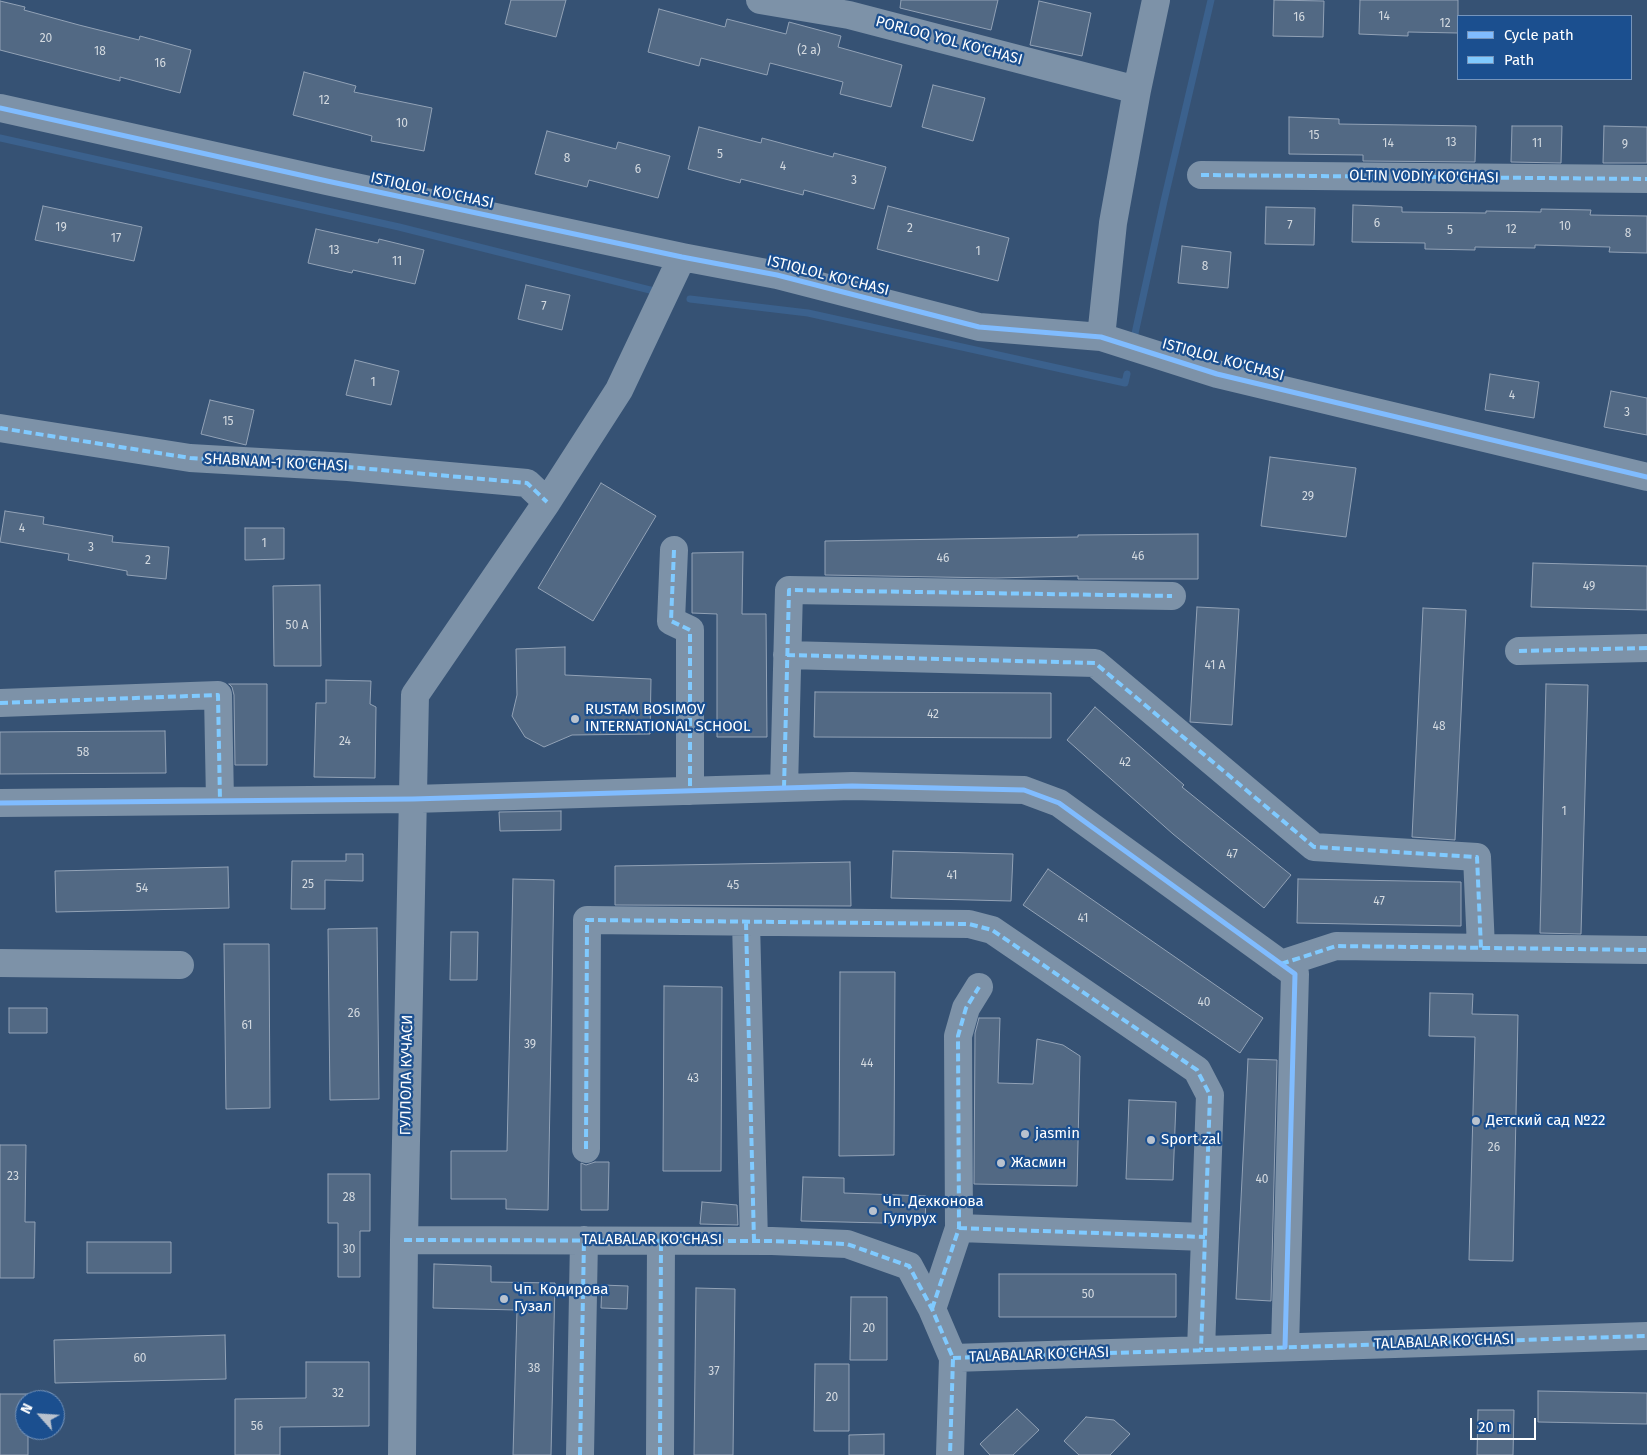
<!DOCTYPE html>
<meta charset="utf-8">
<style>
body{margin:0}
#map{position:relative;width:1647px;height:1455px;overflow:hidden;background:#365274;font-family:"Fira Sans",sans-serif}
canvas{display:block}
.legend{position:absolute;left:1457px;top:15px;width:175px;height:65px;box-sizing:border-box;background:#1b4f8f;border:1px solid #7695bc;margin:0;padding:6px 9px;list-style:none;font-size:15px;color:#fff}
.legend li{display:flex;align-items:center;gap:10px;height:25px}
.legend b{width:25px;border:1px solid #7695bc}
.north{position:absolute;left:15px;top:1390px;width:50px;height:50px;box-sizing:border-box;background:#1b4f8f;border:1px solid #7695bc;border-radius:50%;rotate:296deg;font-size:14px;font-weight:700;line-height:20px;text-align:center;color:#fff}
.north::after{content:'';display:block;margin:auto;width:18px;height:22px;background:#b9c2ce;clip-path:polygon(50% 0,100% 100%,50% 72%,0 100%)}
.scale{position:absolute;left:1470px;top:1418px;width:66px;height:22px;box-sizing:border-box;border:2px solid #fff;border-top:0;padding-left:6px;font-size:15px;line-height:18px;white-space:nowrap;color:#fff;-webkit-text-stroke:4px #1b4f8f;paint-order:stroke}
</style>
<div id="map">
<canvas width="1647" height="1455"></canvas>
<ul class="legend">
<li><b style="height:6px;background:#80bcff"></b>Cycle path</li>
<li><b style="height:6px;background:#80caff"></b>Path</li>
</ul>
<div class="north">N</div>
<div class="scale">20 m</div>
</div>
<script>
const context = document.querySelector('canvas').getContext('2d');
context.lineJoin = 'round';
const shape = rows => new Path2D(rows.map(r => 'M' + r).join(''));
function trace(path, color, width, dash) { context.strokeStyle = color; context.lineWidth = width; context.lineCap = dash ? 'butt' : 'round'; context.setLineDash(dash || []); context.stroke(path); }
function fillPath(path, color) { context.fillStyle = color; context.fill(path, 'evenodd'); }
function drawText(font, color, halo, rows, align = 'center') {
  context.font = font + ' "Fira Sans",sans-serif'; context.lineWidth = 4.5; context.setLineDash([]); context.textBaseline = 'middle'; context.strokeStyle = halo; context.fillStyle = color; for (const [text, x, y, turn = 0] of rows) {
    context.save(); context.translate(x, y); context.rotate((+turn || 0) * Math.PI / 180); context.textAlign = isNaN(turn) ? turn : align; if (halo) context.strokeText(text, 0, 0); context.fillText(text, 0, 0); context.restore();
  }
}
const stream = shape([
 [0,138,399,227,654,291],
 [690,299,808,313,1125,383,1127,374],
 [1134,338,1164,201,1211,0]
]);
const building = shape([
 [511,0,566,0,556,37,505,24,511,0],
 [901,0,998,0,991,30,900,8,901,0],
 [1274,0,1324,1,1323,37,1273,36,1274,0],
 [1360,0,1458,0,1458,33,1408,32,1408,36,1359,34,1360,0],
 [0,1,25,7,24,10,79,25,139,40,140,36,191,50,180,93,120,77,120,81,0,50,0,1],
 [1039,1,1091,13,1082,56,1030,45,1039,1],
 [659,9,725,27,727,19,786,34,789,22,841,36,838,47,902,65,891,107,840,94,843,82,770,63,767,75,701,58,699,66,648,52,659,9],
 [304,72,356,86,354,92,432,108,424,151,371,141,372,136,293,115,304,72],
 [933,85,985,98,973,141,922,127,933,85],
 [1289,117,1339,119,1339,124,1476,126,1475,162,1363,161,1363,155,1289,154,1289,117],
 [1512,126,1562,126,1561,163,1511,162,1512,126],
 [1604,126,1647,127,1647,163,1603,163,1604,126],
 [699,127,761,143,762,138,833,157,834,153,886,167,874,209,804,190,803,195,741,179,740,183,688,169,699,127],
 [547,131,616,149,618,142,670,156,658,198,589,180,587,187,535,174,547,131],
 [1353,205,1402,207,1402,212,1486,213,1486,211,1541,212,1541,209,1591,210,1590,215,1647,216,1647,253,1609,252,1610,247,1535,245,1535,248,1475,247,1475,250,1425,249,1425,243,1352,242,1353,205],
 [43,206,142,227,134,261,35,240,43,206],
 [888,206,1009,238,998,281,877,249,888,206],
 [1266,207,1315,208,1314,245,1265,244,1266,207],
 [316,229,378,243,379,239,424,250,415,284,353,270,352,273,308,263,316,229],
 [1182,246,1231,252,1228,288,1178,283,1182,246],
 [526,285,570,295,562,330,518,319,526,285],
 [355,360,399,371,391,405,346,395,355,360],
 [1490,374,1539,382,1534,418,1485,410,1490,374],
 [1611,391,1647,398,1647,435,1604,427,1611,391],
 [210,400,254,410,246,445,201,434,210,400],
 [1270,457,1356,468,1346,537,1261,526,1270,457],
 [601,483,656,516,593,621,538,588,601,483],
 [5,511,44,517,43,524,113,536,112,542,169,547,166,579,127,575,127,571,68,560,69,554,0,542,5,511],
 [245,528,284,528,284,559,245,560,245,528],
 [1198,534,1198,579,1078,579,1078,576,995,578,825,575,825,541,1078,537,1078,535,1198,534],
 [743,552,742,614,766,614,767,737,717,737,717,614,692,613,692,553,743,552],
 [1533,563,1647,566,1647,610,1531,607,1533,563],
 [320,585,321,666,274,666,273,586,320,585],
 [1197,607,1239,609,1232,725,1190,722,1197,607],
 [1423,608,1466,610,1455,840,1412,837,1423,608],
 [565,647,565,675,651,679,650,734,572,735,544,747,525,737,512,716,517,695,516,649,565,647],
 [326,680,371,681,370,704,376,707,375,778,314,777,316,703,326,703,326,680],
 [229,684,267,684,267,765,235,765,234,695,232,687,229,684],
 [1546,684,1588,685,1581,934,1540,933,1546,684],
 [815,692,1051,693,1051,738,814,737,815,692],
 [1095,707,1184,785,1182,787,1291,875,1264,908,1173,834,1067,740,1095,707],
 [165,731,166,773,0,774,0,732,165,731],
 [561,811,561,830,500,831,499,812,561,811],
 [893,851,1013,854,1011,901,891,898,893,851],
 [346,854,363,854,363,881,325,880,325,909,291,909,292,861,346,861,346,854],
 [850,862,851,906,615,905,615,866,850,862],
 [228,867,229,908,56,912,55,871,228,867],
 [1048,869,1263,1018,1240,1053,1023,905,1048,869],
 [513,879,554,880,548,1210,506,1209,506,1199,451,1199,451,1151,507,1151,513,879],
 [1298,879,1461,882,1461,926,1297,923,1298,879],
 [377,928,379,1099,330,1100,328,929,377,928],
 [451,932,478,932,477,980,450,980,451,932],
 [224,944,269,944,270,1108,226,1109,224,944],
 [840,972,895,972,894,1155,839,1156,840,972],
 [664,986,722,987,721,1171,663,1171,664,986],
 [1430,993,1473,994,1472,1014,1518,1015,1513,1261,1469,1260,1475,1037,1429,1036,1430,993],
 [9,1008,47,1008,47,1033,9,1033,9,1008],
 [979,1018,1000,1018,998,1083,1033,1084,1037,1039,1063,1045,1080,1056,1077,1186,974,1184,975,1033,979,1018],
 [1248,1059,1277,1060,1271,1301,1236,1299,1248,1059],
 [1129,1100,1176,1102,1173,1180,1126,1179,1129,1100],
 [0,1145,26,1145,25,1222,35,1222,34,1278,0,1278,0,1145],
 [595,1162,609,1162,608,1210,581,1210,581,1163,586,1165,595,1162],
 [328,1174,370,1174,370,1231,360,1231,360,1277,338,1277,338,1223,328,1223,328,1174],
 [803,1177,844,1178,844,1193,926,1196,925,1224,801,1221,803,1177],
 [702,1202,737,1205,738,1225,700,1224,702,1202],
 [87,1242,171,1242,171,1273,87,1273,87,1242],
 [434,1264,491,1266,491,1282,555,1283,551,1455,513,1455,517,1310,433,1308,434,1264],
 [999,1274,1176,1274,1176,1317,999,1317,999,1274],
 [602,1285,628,1286,627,1309,601,1308,602,1285],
 [696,1288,735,1289,733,1455,694,1455,696,1288],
 [851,1297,887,1297,887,1360,850,1360,851,1297],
 [225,1335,226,1379,55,1383,54,1340,225,1335],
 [306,1362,369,1362,369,1426,280,1427,280,1455,235,1455,235,1399,306,1398,306,1362],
 [815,1364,849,1364,849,1431,814,1431,815,1364],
 [1538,1391,1647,1393,1647,1424,1538,1422,1538,1391],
 [0,1394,28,1394,28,1400,25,1400,25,1430,28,1430,28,1455,0,1455,0,1394],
 [1017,1409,1039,1430,1013,1455,990,1455,980,1444,1017,1409],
 [1478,1410,1514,1410,1513,1455,1477,1455,1478,1410],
 [1086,1417,1114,1420,1130,1434,1110,1455,1079,1455,1064,1441,1086,1417],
 [884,1434,884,1455,849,1455,849,1435,884,1434]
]);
const minor = shape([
 [760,0,849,15,1137,90],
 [0,108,327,181,682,257,777,275,979,327,1101,337,1217,374,1647,477],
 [1201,175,1647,179],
 [1101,337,1113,223,1137,90,1156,0],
 [0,428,190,458,348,467,527,483,547,502],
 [674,550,671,621,690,630,690,791],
 [1519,651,1647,648],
 [787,655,1095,663,1314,847,1477,857,1481,948],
 [0,703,218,695,220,801],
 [784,788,789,590,1172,596],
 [0,803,413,799,852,786,1024,790,1059,803,1295,974,1285,1347],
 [746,922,754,1241],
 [0,963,180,965],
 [1281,964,1336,946,1647,950],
 [586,1149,587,920,969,924,992,930,1197,1070,1210,1095,1201,1350],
 [959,1228,1205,1237],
 [404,1240,772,1241,847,1244,909,1266,932,1309,953,1358,950,1455],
 [932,1309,959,1228,958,1036,966,1008,979,987],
 [953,1358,1647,1336],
 [402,1455,404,1240,415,695,547,502,619,390,682,257],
 [580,1455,584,1240],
 [660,1455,661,1241]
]);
const quiet = shape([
 [1201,175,1647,179],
 [0,428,190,458,348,467,527,483,547,502],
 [674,550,671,621,690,630,690,791],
 [1519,651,1647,648],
 [787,655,1095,663,1314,847,1477,857,1481,948],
 [0,703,218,695,220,801],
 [784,788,789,590,1172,596],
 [746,922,754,1241],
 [1281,964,1336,946,1647,950],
 [586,1149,587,920,969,924,992,930,1197,1070,1210,1095,1201,1350],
 [959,1228,1205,1237],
 [404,1240,772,1241,847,1244,909,1266,932,1309,953,1358,950,1455],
 [932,1309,959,1228,958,1036,966,1008,979,987],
 [953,1358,1647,1336],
 [580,1455,584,1240],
 [660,1455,661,1241]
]);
const cycleway = shape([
 [0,108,327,181,682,257,777,275,979,327,1101,337,1217,374,1647,477],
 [0,803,413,799,852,786,1024,790,1059,803,1295,974,1285,1347]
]);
const markers = [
 [575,719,5,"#b9c2ce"],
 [1476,1121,5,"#b9c2ce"],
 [1025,1134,5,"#b9c2ce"],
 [1151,1140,5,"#b9c2ce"],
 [1001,1163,5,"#b9c2ce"],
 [873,1211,5,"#b9c2ce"],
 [504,1299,5,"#b9c2ce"]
];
const numberNames = [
 ["14",1384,17],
 ["16",1299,18],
 ["12",1445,24],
 ["20",46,39],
 ["(2 а)",809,51],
 ["18",100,52],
 ["16",160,64],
 ["12",324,101],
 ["10",402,124],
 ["15",1314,136],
 ["13",1451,143],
 ["14",1388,144],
 ["11",1537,144],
 ["9",1625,145],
 ["5",720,155],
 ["8",567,159],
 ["4",783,167],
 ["6",638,170],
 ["3",854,181],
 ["6",1377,224],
 ["7",1290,226],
 ["10",1565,227],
 ["19",61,228],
 ["2",910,229],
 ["12",1511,230],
 ["5",1450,231],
 ["8",1628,234],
 ["17",116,239],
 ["13",334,251],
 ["1",978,252],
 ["11",397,262],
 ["8",1205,267],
 ["7",544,307],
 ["1",373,383],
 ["4",1512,396],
 ["3",1627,413],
 ["15",228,422],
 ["29",1308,497],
 ["4",22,529],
 ["1",264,544],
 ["3",91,548],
 ["46",1138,557],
 ["46",943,559],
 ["2",148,561],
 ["49",1589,587],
 ["50 А",297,626],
 ["41 A",1215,666],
 ["42",933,715],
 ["48",1439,727],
 ["24",345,742],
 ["58",83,753],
 ["42",1125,763],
 ["1",1564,812],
 ["47",1232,855],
 ["41",952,876],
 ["25",308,885],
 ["45",733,886],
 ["54",142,889],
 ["47",1379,902],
 ["41",1083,919],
 ["40",1204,1003],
 ["26",354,1014],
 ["61",247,1026],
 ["39",530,1045],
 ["44",867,1064],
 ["43",693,1079],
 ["26",1494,1148],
 ["23",13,1177],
 ["40",1262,1180],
 ["28",349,1198],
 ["30",349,1250],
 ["50",1088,1295],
 ["20",869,1329],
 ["60",140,1359],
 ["38",534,1369],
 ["37",714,1372],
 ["32",338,1394],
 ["20",832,1398],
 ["56",257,1427]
];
const streetNames = [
 ["PORLOQ YOL KO'CHASI",949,41,15],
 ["OLTIN VODIY KO'CHASI",1424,177,1],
 ["ISTIQLOL KO'CHASI",432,191,12],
 ["ISTIQLOL KO'CHASI",828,276,14],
 ["ISTIQLOL KO'CHASI",1223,360,15],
 ["SHABNAM-1 KO'CHASI",276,463,3],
 ["ГУЛЛОЛА КУЧАСИ",407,1075,-89],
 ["TALABALAR KO'CHASI",652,1240],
 ["TALABALAR KO'CHASI",1444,1342,-2],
 ["TALABALAR KO'CHASI",1039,1355,-2]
];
const poiNames = [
 ["RUSTAM BOSIMOV",585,710],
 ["INTERNATIONAL SCHOOL",585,727],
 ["Детский сад №22",1486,1121],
 ["jasmin",1035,1134],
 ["Sport zal",1161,1140],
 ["Жасмин",1011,1163],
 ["Чп. Дехконова",883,1202],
 ["Гулурух",883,1219],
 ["Чп. Кодирова",514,1290],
 ["Гузал",514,1307]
];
trace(stream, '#3b618d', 7);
fillPath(building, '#526984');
trace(building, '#92a2b6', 1);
trace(minor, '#7d92a8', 28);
trace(quiet, '#80caff', 4, [8, 4]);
trace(cycleway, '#80bcff', 5);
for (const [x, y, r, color] of markers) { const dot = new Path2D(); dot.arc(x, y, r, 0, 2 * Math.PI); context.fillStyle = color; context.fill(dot); trace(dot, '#1b4f8f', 2); }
drawText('12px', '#d4dae0', null, numberNames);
drawText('15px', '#fff', '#1b4f8f', streetNames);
drawText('15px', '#fff', '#1b4f8f', poiNames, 'left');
</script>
